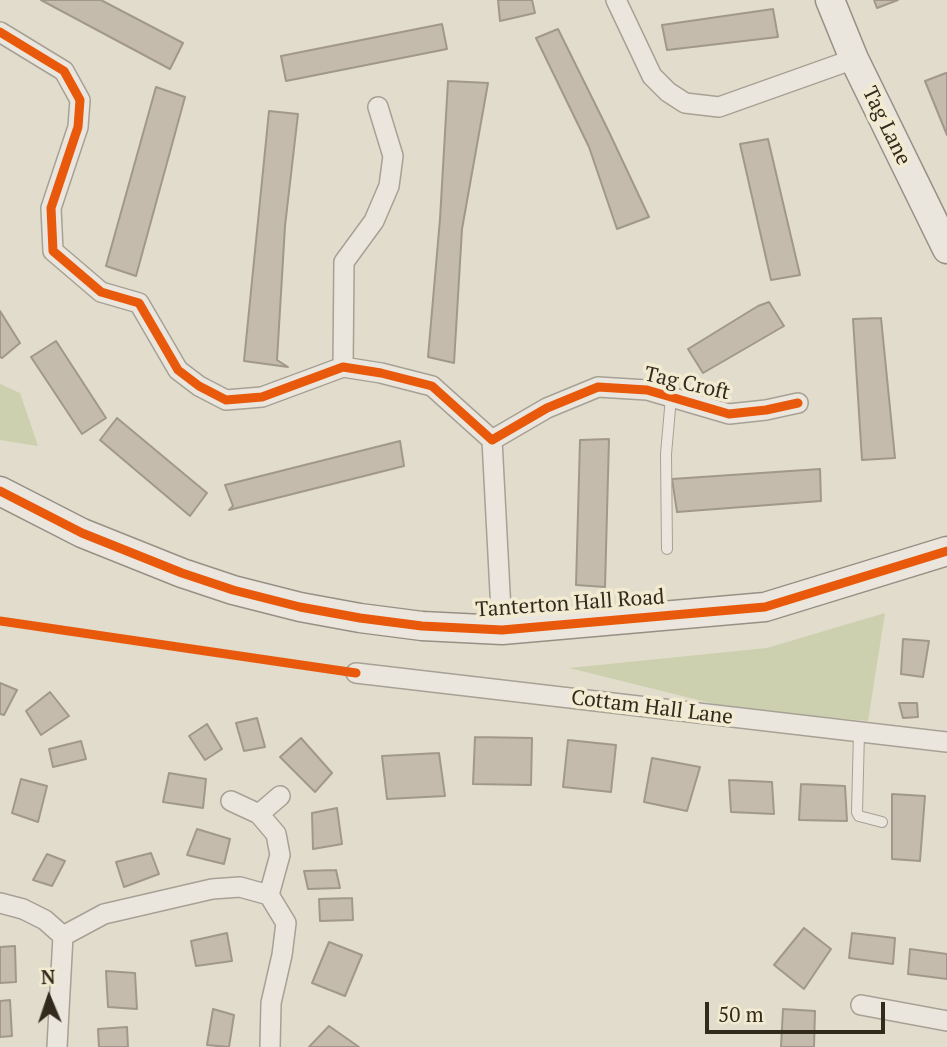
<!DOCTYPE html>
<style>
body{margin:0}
#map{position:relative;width:947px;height:1047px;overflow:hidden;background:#e1dccb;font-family:"PT Serif",serif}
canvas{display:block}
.north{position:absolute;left:14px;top:963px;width:70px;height:70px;-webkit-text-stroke:5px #f2ebd1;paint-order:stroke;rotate:358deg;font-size:19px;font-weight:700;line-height:28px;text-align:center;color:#332a1e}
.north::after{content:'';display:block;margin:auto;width:24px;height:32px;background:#332a1e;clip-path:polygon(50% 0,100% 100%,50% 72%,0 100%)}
.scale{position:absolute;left:705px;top:1002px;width:180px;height:32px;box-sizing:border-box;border:4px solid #332a1e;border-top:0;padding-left:9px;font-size:21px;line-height:24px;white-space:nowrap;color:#332a1e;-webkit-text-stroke:5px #f2ebd1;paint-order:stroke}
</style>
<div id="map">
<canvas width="947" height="1047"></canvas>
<div class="north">N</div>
<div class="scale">50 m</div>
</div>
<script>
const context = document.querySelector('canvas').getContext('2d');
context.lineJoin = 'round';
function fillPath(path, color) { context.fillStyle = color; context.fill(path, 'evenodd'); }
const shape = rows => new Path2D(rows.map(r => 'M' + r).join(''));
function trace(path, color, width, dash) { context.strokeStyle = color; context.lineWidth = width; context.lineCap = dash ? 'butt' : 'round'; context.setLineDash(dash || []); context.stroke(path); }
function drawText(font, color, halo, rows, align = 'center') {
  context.font = font + ' "PT Serif",serif'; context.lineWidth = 7; context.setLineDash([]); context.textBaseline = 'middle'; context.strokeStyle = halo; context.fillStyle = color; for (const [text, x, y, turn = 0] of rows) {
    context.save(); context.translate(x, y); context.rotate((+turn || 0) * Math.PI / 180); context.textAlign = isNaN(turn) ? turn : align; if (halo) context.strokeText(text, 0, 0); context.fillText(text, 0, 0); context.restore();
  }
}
const green = shape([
 [0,384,20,393,38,446,0,440],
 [885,613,868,721,735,709,569,668,767,648]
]);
const building = shape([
 [41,0,101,0,183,43,170,69,41,0],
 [498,0,532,0,535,13,500,21,498,0],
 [874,0,898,0,877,8,874,0],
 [773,9,778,37,667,50,662,25,773,9],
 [442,24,447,49,286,81,281,56,442,24],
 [558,29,609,132,649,217,617,229,589,147,536,38,558,29],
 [946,73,947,73,947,135,925,81,946,73],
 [448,81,488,83,462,229,454,363,428,357,440,219,448,81],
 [156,87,185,97,136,276,106,266,156,87],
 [269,111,298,114,285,226,277,360,288,367,244,361,269,111],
 [768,139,800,275,771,280,740,144,768,139],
 [769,302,784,326,703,373,688,349,758,306,769,302],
 [0,311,20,343,2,358,0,357,0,311],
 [881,318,895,458,862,460,853,319,881,318],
 [56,341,106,418,82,434,31,357,56,341],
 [117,418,207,493,190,516,100,440,117,418],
 [609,439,605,587,576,585,580,440,609,439],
 [400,441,404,466,229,510,233,506,225,485,400,441],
 [820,469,821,501,677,512,672,479,820,469],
 [903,639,929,641,923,677,901,674,903,639],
 [0,683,17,690,4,715,0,714,0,683],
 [50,692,69,716,41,735,26,711,50,692],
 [899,703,917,703,918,717,903,718,899,703],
 [257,718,265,747,244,751,236,723,257,718],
 [207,724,222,749,205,760,189,736,207,724],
 [475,737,532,738,531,785,473,784,475,737],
 [301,738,332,773,315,792,280,757,301,738],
 [568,740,616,745,611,792,563,787,568,740],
 [81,741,86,759,53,767,49,749,81,741],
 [439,753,445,796,387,799,382,756,439,753],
 [652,758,700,767,687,811,644,802,652,758],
 [169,773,206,779,203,808,163,802,169,773],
 [21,779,47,786,38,822,12,813,21,779],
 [729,780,772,782,774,814,731,812,729,780],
 [801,784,845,786,847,821,799,820,801,784],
 [892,794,925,796,920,861,892,859,892,794],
 [337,808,342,844,313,849,312,813,337,808],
 [197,829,230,839,224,864,187,855,197,829],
 [151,853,159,874,124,887,116,862,151,853],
 [47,854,65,861,52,886,33,880,47,854],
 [336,870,340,888,308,889,304,871,336,870],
 [352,898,353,920,320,921,319,899,352,898],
 [804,928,831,949,804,989,774,965,804,928],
 [227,933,232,961,196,966,191,941,227,933],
 [852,933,895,938,893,964,849,958,852,933],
 [329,942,362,955,345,996,312,983,329,942],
 [15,946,16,982,0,983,0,947,15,946],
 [910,949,947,954,947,979,908,974,910,949],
 [106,971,135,973,137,1009,108,1007,106,971],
 [10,1000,12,1036,0,1037,0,1001,10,1000],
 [213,1009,234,1015,229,1047,207,1045,213,1009],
 [783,1009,815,1011,814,1047,781,1047,783,1009],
 [329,1026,359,1047,309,1047,329,1026],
 [127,1027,128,1047,99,1047,98,1029,127,1027]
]);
const lane = shape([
 [667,549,666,454,671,397],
 [859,732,857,812,859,816,882,822]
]);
const street = shape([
 [616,0,652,76,668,92,685,103,719,107,854,59],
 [0,32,64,71,80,100,78,127,51,208,53,251,101,292,139,303,178,370,199,386,226,400,262,397,343,367,381,373,432,386,492,440,547,408,598,387,647,390,729,414,766,410,798,403],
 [343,367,344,262,374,221,389,186,393,156,378,107],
 [492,440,502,630],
 [356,673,947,742],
 [231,801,259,814],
 [0,903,23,909,45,920,63,936,57,1047],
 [63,936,104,914,212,889,240,887,269,895],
 [861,1005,947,1021],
 [270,1047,271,1003,282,955,286,923,269,895,280,855,276,834,259,814,280,796]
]);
const secondary = shape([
 [830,0,854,59,947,249],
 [0,491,82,533,182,573,233,590,300,607,360,618,422,626,502,630,765,607,947,551]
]);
const cycleway = shape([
 [0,32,64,71,80,100,78,127,51,208,53,251,101,292,139,303,178,370,199,386,226,400,262,397,343,367,381,373,432,386,492,440,547,408,598,387,647,390,729,414,766,410,798,403],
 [0,491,82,533,182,573,233,590,300,607,360,618,422,626,502,630,765,607,947,551],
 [0,621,356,673]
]);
const streetNames = [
 ["Tag Lane",886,126,64],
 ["Tag Croft",687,384,13],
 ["Tanterton Hall Road",570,604,-4],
 ["Cottam Hall Lane",652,708,7]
];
fillPath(green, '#cdd0ae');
fillPath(building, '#c4bbac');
trace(building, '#a1988b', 2);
trace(lane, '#a6a195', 12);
trace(street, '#a6a195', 22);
trace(secondary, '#969084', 31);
trace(lane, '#eae6dd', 10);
trace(street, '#eae6dd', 19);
trace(secondary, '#eae6dd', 28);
trace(cycleway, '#e8590c', 9);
drawText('21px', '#332a1e', '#f2ebd1', streetNames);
</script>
